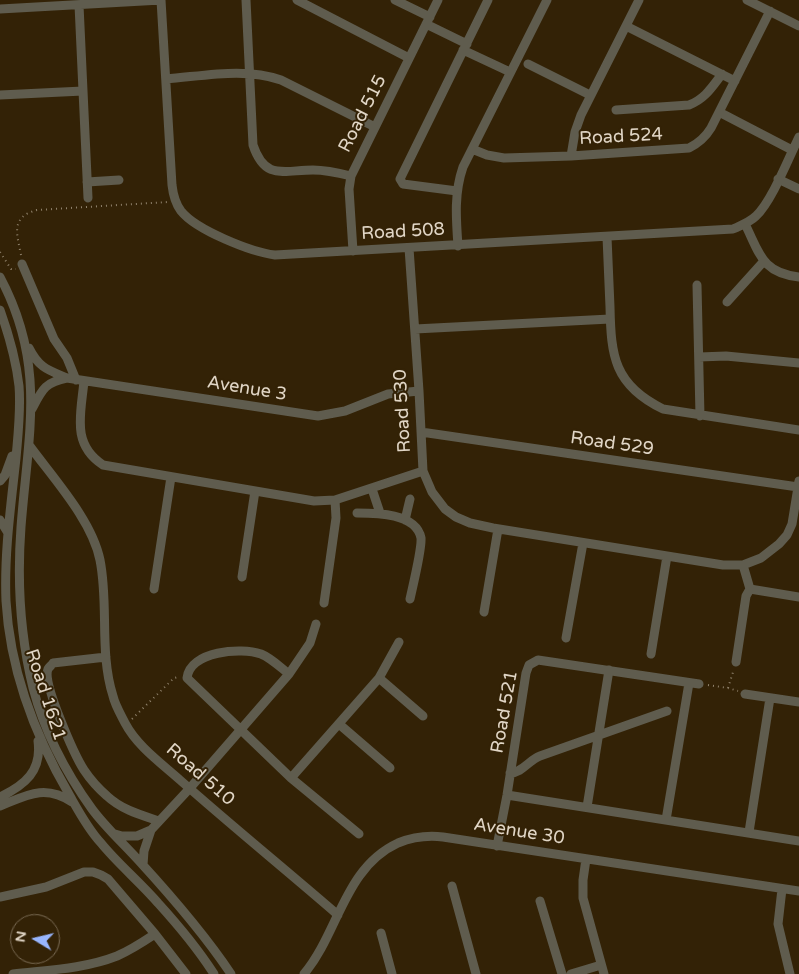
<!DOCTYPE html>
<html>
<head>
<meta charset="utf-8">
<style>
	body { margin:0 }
	#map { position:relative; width:799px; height:974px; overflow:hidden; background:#332206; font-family:"Varela Round",sans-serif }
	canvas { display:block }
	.north { position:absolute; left:10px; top:914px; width:50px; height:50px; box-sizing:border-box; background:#332206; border:1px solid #796a53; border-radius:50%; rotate:279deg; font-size:14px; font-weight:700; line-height:20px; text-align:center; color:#e1d6c6 }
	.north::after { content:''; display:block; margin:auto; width:18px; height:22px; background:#98b5fd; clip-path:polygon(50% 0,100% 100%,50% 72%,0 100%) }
</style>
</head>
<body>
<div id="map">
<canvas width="799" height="974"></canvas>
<div class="north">N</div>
</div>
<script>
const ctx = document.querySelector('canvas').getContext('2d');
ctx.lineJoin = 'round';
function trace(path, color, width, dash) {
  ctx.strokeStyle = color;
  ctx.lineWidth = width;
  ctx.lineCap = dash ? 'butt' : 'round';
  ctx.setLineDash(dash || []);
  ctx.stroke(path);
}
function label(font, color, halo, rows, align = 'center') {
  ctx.font = font + ' "Varela Round",sans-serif';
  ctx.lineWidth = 4;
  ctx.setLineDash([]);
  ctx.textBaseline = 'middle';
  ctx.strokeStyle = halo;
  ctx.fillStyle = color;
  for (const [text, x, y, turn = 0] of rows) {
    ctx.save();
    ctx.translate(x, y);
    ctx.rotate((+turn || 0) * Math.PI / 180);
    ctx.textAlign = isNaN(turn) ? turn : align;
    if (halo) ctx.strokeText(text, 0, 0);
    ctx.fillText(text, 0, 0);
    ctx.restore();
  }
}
const path = new Path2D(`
	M 0,252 L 11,269 L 16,269
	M 21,255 C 17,234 10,217 37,210 L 168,202
	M 708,685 L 728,688 L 738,691
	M 728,688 L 734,669
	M 132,719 L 174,678 L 178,677`);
const minor = new Path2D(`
	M 161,0 L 172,185 C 173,194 175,203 181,211 C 196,230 251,252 275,255 L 733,229 C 742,225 750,222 756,216 C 772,201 789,157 799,137
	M 246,0 L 253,145 C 265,181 284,170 313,170 C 326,170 339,173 351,176
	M 297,0 L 409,58
	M 395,0 L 430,17
	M 747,0 L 799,26
	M 79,5 L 88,198
	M 0,9 L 161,0
	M 426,24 L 467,44
	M 626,26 L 735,81
	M 463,50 L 510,72
	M 528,64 L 590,95
	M 166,79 C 204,76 245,67 281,80 L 375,127
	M 0,95 L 83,91
	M 616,110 L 689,105 C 705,99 712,87 722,74
	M 719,112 L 792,150
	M 472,149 L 487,155 L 504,158 L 571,156 L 689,148 C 699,143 705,138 711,128 L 770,11
	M 571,156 L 575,132 L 581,115 L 639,0
	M 778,179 L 799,189
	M 87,182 L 119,180
	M 457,191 L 403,184 L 400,179 L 488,0
	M 745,224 C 760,254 762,273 799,277
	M 607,237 C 608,260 609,283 610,307 C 611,356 614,385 663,409 L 799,430
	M 458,246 C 456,218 454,193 463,167 L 547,0
	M 409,248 L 419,391 L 423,471 L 432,492 L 445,509 L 456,517 L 470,523 L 493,528 L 723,565 L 743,565 L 761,558 L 779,544 L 787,535 L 792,524 L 799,481
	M 353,251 L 349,189 L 351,176 L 438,0
	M 22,264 L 54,339 L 67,358 L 76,380
	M 0,277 C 47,365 28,434 21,527 C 17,581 20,635 33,688 C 44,730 66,773 92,809 C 106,828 125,845 141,863 C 173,898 205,935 231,974
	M 697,285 L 700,416
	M 727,302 L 764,261
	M 0,310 C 9,335 16,360 19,386 C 21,410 18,434 16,458 C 11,505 4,553 6,601 C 10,671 35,736 70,796 C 79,812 88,829 101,843 C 118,864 140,882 158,903 C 178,925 198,949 214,974
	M 415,329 L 610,319
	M 29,348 C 39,368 48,370 67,378 L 318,416 L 345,411 L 388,394 L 419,391
	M 699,357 L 726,356 L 799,363
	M 84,381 C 81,414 71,444 103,465 L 314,501 L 335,500 L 423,471
	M 32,409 C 42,390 45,382 67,378
	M 421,432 L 798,487
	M 29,445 C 53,478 92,520 100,560 C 109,605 99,652 113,696 C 115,705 121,715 125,723 C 137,746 161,763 180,780 C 232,826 286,870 338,915
	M 0,481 L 5,475 L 12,456
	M 372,489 L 380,513
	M 357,513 C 376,513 416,513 421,538 C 422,549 413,585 410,599
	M 0,520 L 8,533
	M 405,520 L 410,499
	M 743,565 L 750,589 L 799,597
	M 242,577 L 255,491
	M 154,589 L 171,477
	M 324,603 L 336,518 L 335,500
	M 484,612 L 498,529
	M 566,638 L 583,543
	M 651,654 L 667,556
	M 106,657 L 53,663 C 52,665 49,667 48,669 C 42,683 75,756 84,770 C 90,779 99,789 107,796 C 122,810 141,815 159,821
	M 736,662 L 746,596 L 750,589
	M 289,674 C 280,667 271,658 261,654 C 241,647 190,651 187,678 L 291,778 L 359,834
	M 379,678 L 423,716
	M 745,694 L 799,702
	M 339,724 L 390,768
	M 510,773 C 522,773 529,760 540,756 L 667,711
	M 291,778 L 379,678 L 399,642
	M 507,795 L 799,841
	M 0,797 C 25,785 42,771 38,741
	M 0,806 C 27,795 45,784 72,802
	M 587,807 L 609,670
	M 666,820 L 689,683
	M 749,832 L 770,698
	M 115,834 L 122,836 L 137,836 L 151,830 L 190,788 L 289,674 L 310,643 L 316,624
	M 497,846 L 507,795 L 526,673 L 529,665 L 538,660 L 699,684
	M 586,859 L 583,880 L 583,898 L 604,974
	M 143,865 L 144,851 L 151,830
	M 452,886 L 476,974
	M 782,889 L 778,924 L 790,974
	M 0,897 L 46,887 L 84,872 L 93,872 L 101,875 L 108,879 L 155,934 L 186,974
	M 540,901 L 562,974
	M 381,933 L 392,974
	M 13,974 C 47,970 84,969 117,956 C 131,950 143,942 155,934
	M 304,974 C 339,932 344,868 398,843 C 413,837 427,835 443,837 L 799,891
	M 571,974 L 601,965`);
const streetNames = [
	["Road 515",363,114,-63],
	["Road 524",621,137,-3],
	["Road 508",403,232,-3],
	["Avenue 3",247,389,9],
	["Road 530",403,411,-93],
	["Road 529",612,444,8],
	["Road 1621",45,695,72],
	["Road 521",505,712,-80],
	["Road 510",200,775,41],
	["Avenue 30",519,832,9]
];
trace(path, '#90826c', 2, [1, 4]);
trace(minor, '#5f5c4e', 9);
label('18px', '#e1d6c6', '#332206', streetNames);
</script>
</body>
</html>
